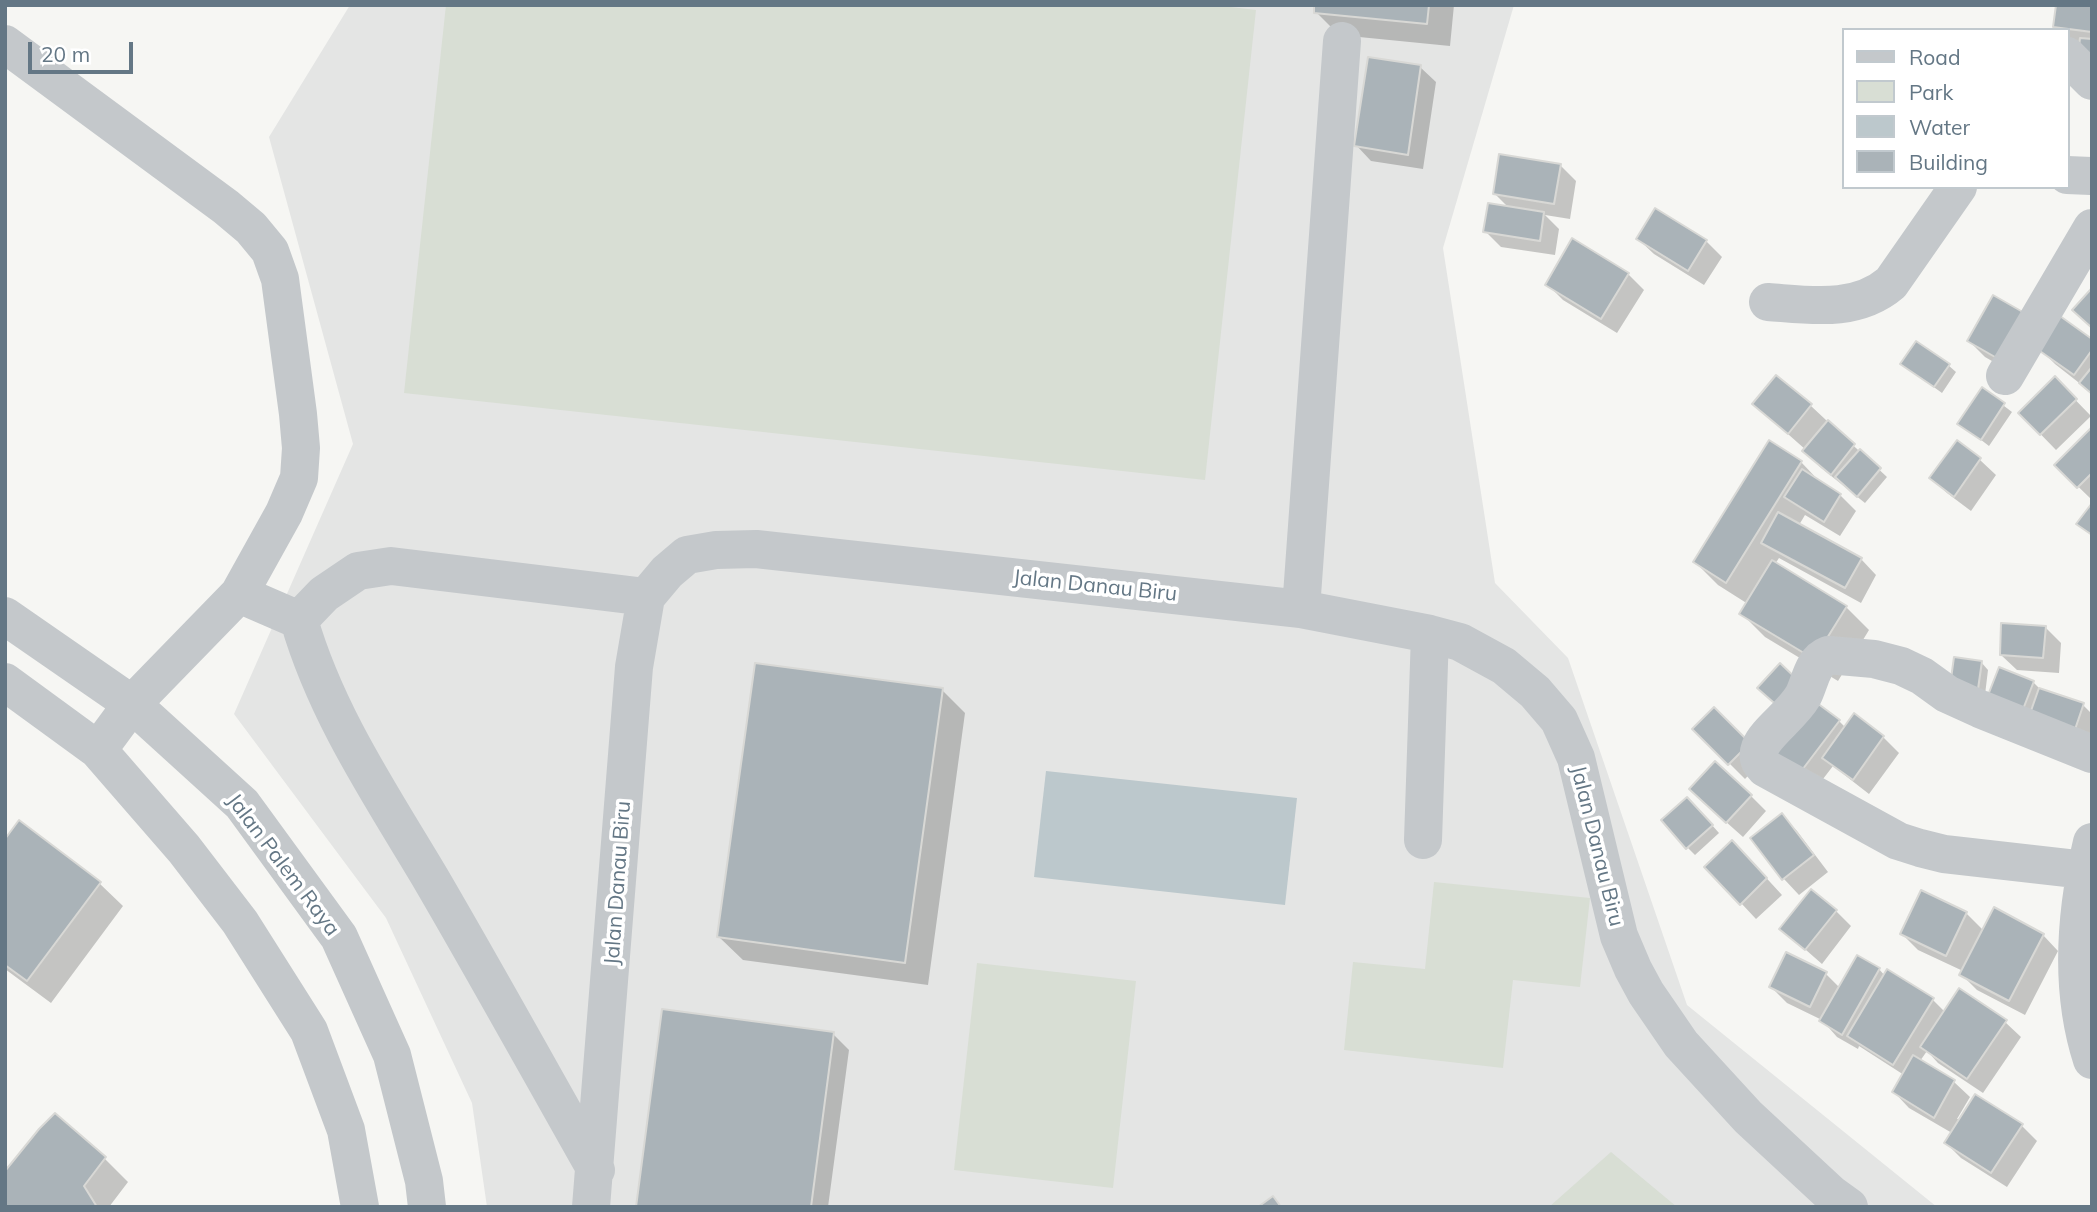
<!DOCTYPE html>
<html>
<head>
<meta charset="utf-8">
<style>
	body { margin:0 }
	#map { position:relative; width:2097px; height:1212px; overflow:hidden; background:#f6f6f3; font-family:Mulish,sans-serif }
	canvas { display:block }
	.frame { position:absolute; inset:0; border:7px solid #647785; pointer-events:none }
	.legend { position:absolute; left:1842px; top:28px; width:228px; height:161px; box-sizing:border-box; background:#fff; border:2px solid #c1c9ce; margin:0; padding:9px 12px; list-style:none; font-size:21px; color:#647785 }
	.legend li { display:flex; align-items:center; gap:14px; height:35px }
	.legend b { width:35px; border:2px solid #c1c9ce }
	.scale { position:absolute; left:28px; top:42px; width:105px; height:32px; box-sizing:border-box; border:4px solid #647785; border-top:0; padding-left:9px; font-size:21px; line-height:24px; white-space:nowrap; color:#647785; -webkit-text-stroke:5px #fff; paint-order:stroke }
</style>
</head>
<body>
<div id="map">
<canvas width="2097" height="1212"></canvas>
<div class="frame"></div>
<ul class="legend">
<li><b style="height:9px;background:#c4c8cb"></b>Road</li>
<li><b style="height:19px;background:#d8ded4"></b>Park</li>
<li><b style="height:19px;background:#bcc8cc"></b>Water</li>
<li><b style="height:19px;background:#aab3b8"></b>Building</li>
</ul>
<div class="scale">20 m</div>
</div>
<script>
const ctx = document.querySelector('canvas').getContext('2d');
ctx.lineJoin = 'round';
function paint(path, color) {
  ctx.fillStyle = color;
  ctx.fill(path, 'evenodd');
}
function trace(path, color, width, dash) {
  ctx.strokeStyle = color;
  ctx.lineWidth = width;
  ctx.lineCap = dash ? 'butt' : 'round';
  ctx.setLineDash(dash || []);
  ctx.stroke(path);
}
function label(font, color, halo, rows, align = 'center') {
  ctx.font = font + ' Mulish,sans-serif';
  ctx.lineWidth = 7;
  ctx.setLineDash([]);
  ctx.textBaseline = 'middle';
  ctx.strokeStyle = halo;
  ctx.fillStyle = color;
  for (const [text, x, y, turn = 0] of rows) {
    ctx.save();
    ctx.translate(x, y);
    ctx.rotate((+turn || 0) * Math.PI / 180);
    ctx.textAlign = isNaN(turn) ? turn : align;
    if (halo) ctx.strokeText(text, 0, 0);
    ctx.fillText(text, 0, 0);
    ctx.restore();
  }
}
const built = new Path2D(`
	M 350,5 L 1514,5 L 1443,248 L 1495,583 L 1568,658 L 1687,1005 L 1937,1207 L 487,1207 L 472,1103 L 386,918 L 234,714 L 353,444 L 269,137 Z`);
const green = new Path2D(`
	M 446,5 L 1214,5 L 1256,10 L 1205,480 L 404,393 Z
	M 1434,882 L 1590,898 L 1580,987 L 1513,980 L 1503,1068 L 1344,1050 L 1353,962 L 1425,969 Z
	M 977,963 L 1136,981 L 1113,1188 L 954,1170 Z
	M 1611,1152 L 1677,1207 L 1549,1207 Z`);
const water = new Path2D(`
	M 1046,771 L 1297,798 L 1285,905 L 1034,877 Z`);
const shadow = new Path2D(`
	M 1316,5 L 1454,5 L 1450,46 L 1339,35 L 1316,12 Z
	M 2092,5 L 2092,72 L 2067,38 L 2067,30 L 2059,30 L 2055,26 Z
	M 1420,67 L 1436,82 L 1423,169 L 1371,161 L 1356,145 Z
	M 1560,165 L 1576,181 L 1570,219 L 1545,215 L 1559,229 L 1555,255 L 1501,247 L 1485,231 L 1509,208 L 1494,193 Z
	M 1638,239 L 1706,241 L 1722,257 L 1704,285 L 1654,254 Z
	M 1628,274 L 1644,290 L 1617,333 L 1563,300 L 1547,284 Z
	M 2027,316 L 2018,376 L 1985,357 L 1969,341 Z
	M 2092,341 L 2092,393 L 2055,364 L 2039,348 Z
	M 1902,364 L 1948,365 L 1956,372 L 1942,393 Z
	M 2055,379 L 2091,416 L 2056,450 L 2020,413 Z
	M 1983,390 L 2012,412 L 1989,446 L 1959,423 Z
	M 1754,404 L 1811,406 L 1887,477 L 1865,503 L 1820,467 L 1805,451 L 1806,450 Z
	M 2092,430 L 2092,500 L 2056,465 Z
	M 1957,442 L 1980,460 L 1996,475 L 1971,511 L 1947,493 L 1931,478 Z
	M 1801,462 L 1822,484 L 1840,495 L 1856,511 L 1840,536 L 1805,515 L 1799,525 L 1861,559 L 1876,575 L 1861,603 L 1779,558 L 1775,564 L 1846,607 L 1869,630 L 1838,681 L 1765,637 L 1742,614 L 1748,604 L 1718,585 L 1695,562 Z
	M 2045,627 L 2061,643 L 2059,673 L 2017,670 L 2001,655 Z
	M 1955,659 L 1981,662 L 1988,670 L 1984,703 Z
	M 2000,670 L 2033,682 L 2041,690 L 2083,705 L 2092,714 L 2092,740 L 2044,740 Z
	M 942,690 L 965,713 L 928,985 L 743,960 L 719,937 Z
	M 1854,716 L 1883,737 L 1899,753 L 1869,794 L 1833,766 L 1813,792 L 1788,774 L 1839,721 L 1846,728 Z
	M 1695,729 L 1764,759 L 1745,779 Z
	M 1751,796 L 1766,811 L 1743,837 L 1707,805 Z
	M 1695,806 L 1719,833 L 1695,855 L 1688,848 Z
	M 1782,815 L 1797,831 L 1828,872 L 1799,895 L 1784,879 L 1752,838 Z
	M 5,842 L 99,883 L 123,906 L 51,1003 L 5,969 Z
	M 1748,858 L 1782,895 L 1756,919 L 1741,903 Z
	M 1836,911 L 1851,926 L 1822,964 L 1782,929 Z
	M 1966,913 L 1984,931 L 2043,935 L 2058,951 L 2025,1015 L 1977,990 L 1962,975 L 1963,971 L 1918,950 L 1902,934 Z
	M 1879,969 L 1885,976 L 1888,972 L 1933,1000 L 1945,1012 L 2005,1022 L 2021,1037 L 1983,1093 L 1938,1063 L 1927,1051 L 1920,1061 L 1954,1082 L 1970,1097 L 1957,1119 L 2021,1125 L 2037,1141 L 2007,1187 L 1961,1158 L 1946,1143 L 1952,1133 L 1909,1108 L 1894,1092 L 1904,1075 L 1859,1046 L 1858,1049 L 1837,1037 L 1822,1020 L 1787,1003 L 1771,987 L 1826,974 L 1840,988 Z
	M 833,1034 L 849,1050 L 828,1207 L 637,1207 Z
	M 104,1158 L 128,1182 L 109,1207 L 5,1207 Z`);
const building = new Path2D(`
	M 1314,5 L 1429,5 L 1427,24 L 1314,13 Z
	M 2056,5 L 2092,5 L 2092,32 L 2053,27 Z
	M 2080,38 L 2092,39 L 2092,66 L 2077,64 Z
	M 1368,57 L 1421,65 L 1408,155 L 1354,146 Z
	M 1499,154 L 1561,164 L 1554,204 L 1493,194 Z
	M 1488,203 L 1544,212 L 1540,241 L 1483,232 Z
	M 1655,208 L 1707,240 L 1688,271 L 1636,239 Z
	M 1572,238 L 1629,273 L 1601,319 L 1545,285 Z
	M 2091,289 L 2092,290 L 2092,328 L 2072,310 Z
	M 1993,295 L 2028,315 L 2002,361 L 1967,341 Z
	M 2060,316 L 2092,339 L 2092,350 L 2074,375 L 2037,349 Z
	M 1916,341 L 1950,364 L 1934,387 L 1900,364 Z
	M 2092,367 L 2092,394 L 2079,383 Z
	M 1776,375 L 1812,404 L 1788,434 L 1752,404 Z
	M 2055,376 L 2077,399 L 2040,435 L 2018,413 Z
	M 1982,387 L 2005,403 L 1981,440 L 1957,424 Z
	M 1828,420 L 1855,444 L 1831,475 L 1802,451 Z
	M 2092,427 L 2092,473 L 2077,488 L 2054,465 Z
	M 1769,440 L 1802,461 L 1726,583 L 1693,562 Z
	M 1957,440 L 1981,458 L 1954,497 L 1929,478 Z
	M 1860,449 L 1881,468 L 1857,497 L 1835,477 Z
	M 1802,469 L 1841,494 L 1824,522 L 1784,497 Z
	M 2092,503 L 2092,535 L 2076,524 Z
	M 1778,512 L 1862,558 L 1845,588 L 1761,543 Z
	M 1772,560 L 1847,606 L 1814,659 L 1739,614 Z
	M 2001,623 L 2046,626 L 2043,658 L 2000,655 Z
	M 1954,657 L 1982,661 L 1977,696 L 1949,693 Z
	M 755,663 L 943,688 L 905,963 L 717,937 Z
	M 1780,663 L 1803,685 L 1781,709 L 1757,688 Z
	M 1999,667 L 2034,681 L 2018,722 L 1983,708 Z
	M 2039,688 L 2084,703 L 2071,741 L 2026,725 Z
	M 1813,700 L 1840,720 L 1796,778 L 1770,758 Z
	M 1714,707 L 1750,743 L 1728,765 L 1692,729 Z
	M 1854,713 L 1884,736 L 1853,780 L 1822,758 Z
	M 1715,761 L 1752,795 L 1726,823 L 1689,789 Z
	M 1687,797 L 1713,825 L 1686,849 L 1661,820 Z
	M 1782,813 L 1814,855 L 1782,880 L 1750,838 Z
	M 19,820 L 101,882 L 27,981 L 5,965 L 5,839 Z
	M 1732,840 L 1767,878 L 1740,905 L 1704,867 Z
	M 1811,889 L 1837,910 L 1805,950 L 1779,929 Z
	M 1921,890 L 1967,912 L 1946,956 L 1900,934 Z
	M 1994,907 L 2044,934 L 2009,1001 L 1959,975 Z
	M 1786,952 L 1827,972 L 1810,1007 L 1769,987 Z
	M 1857,955 L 1880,968 L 1842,1035 L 1819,1021 Z
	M 1887,969 L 1934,998 L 1893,1065 L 1847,1036 Z
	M 1959,988 L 2007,1020 L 1967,1079 L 1920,1047 Z
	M 662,1009 L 834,1032 L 811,1207 L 636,1207 Z
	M 1913,1055 L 1955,1080 L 1934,1118 L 1892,1092 Z
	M 1975,1094 L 2023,1124 L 1991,1173 L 1944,1143 Z
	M 55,1113 L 106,1157 L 84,1186 L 97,1207 L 5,1207 L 5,1171 L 39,1129 Z
	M 1273,1196 L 1281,1207 L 1258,1207 Z`);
const minor = new Path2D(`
	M 5,44 L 226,207 L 251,228 L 270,251 L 280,279 L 298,414 L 301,448 L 299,478 L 284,513 L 239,594 L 132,704 L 98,750
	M 2067,56 L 2092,81
	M 2067,175 L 2091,176
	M 1768,302 C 1810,305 1856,313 1891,283 L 1958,187
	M 2005,376 L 2092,228
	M 239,594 L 299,620 C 326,714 381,795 431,879 C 487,975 541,1073 596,1170
	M 1301,609 L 1342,41
	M 5,616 L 132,704 L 242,804 L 339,937 L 392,1055 L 424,1181 L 427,1207
	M 299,620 L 324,594 L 358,571 L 391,566 L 646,597
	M 5,682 L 98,750 L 184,849 L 240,922 L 309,1031 L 346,1130 L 360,1207
	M 1423,840 L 1430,634
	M 2092,842 C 2075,914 2069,989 2092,1060
	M 2085,870 L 1944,854 L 1920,848 L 1898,841 L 1765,768 C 1759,762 1757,756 1760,748 C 1766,732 1792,715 1803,696 C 1810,683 1812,661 1828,655 L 1874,659 L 1901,666 L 1922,676 L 1947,694 L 1980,709 L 2092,754
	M 591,1207 L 634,667 L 646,597 L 667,572 L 687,555 L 716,550 L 756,549 L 1301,609 L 1430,634 L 1460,642 L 1504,666 L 1535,692 L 1559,720 L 1576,758 L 1619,936 L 1633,969 L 1646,993 L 1681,1044 L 1748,1117 L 1831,1194 L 1849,1207`);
const streetNames = [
	["Jalan Danau Biru",1095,586,6],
	["Jalan Danau Biru",1597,846,76],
	["Jalan Palem Raya",283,865,53],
	["Jalan Danau Biru",618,883,-86]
];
paint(built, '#e4e5e4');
paint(green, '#d8ded4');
paint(water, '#bcc8cc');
paint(shadow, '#0003');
paint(building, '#aab3b8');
trace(building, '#d8d8d5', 2);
trace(minor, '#c4c8cb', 38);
label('21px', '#647785', '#fff', streetNames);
</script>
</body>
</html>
